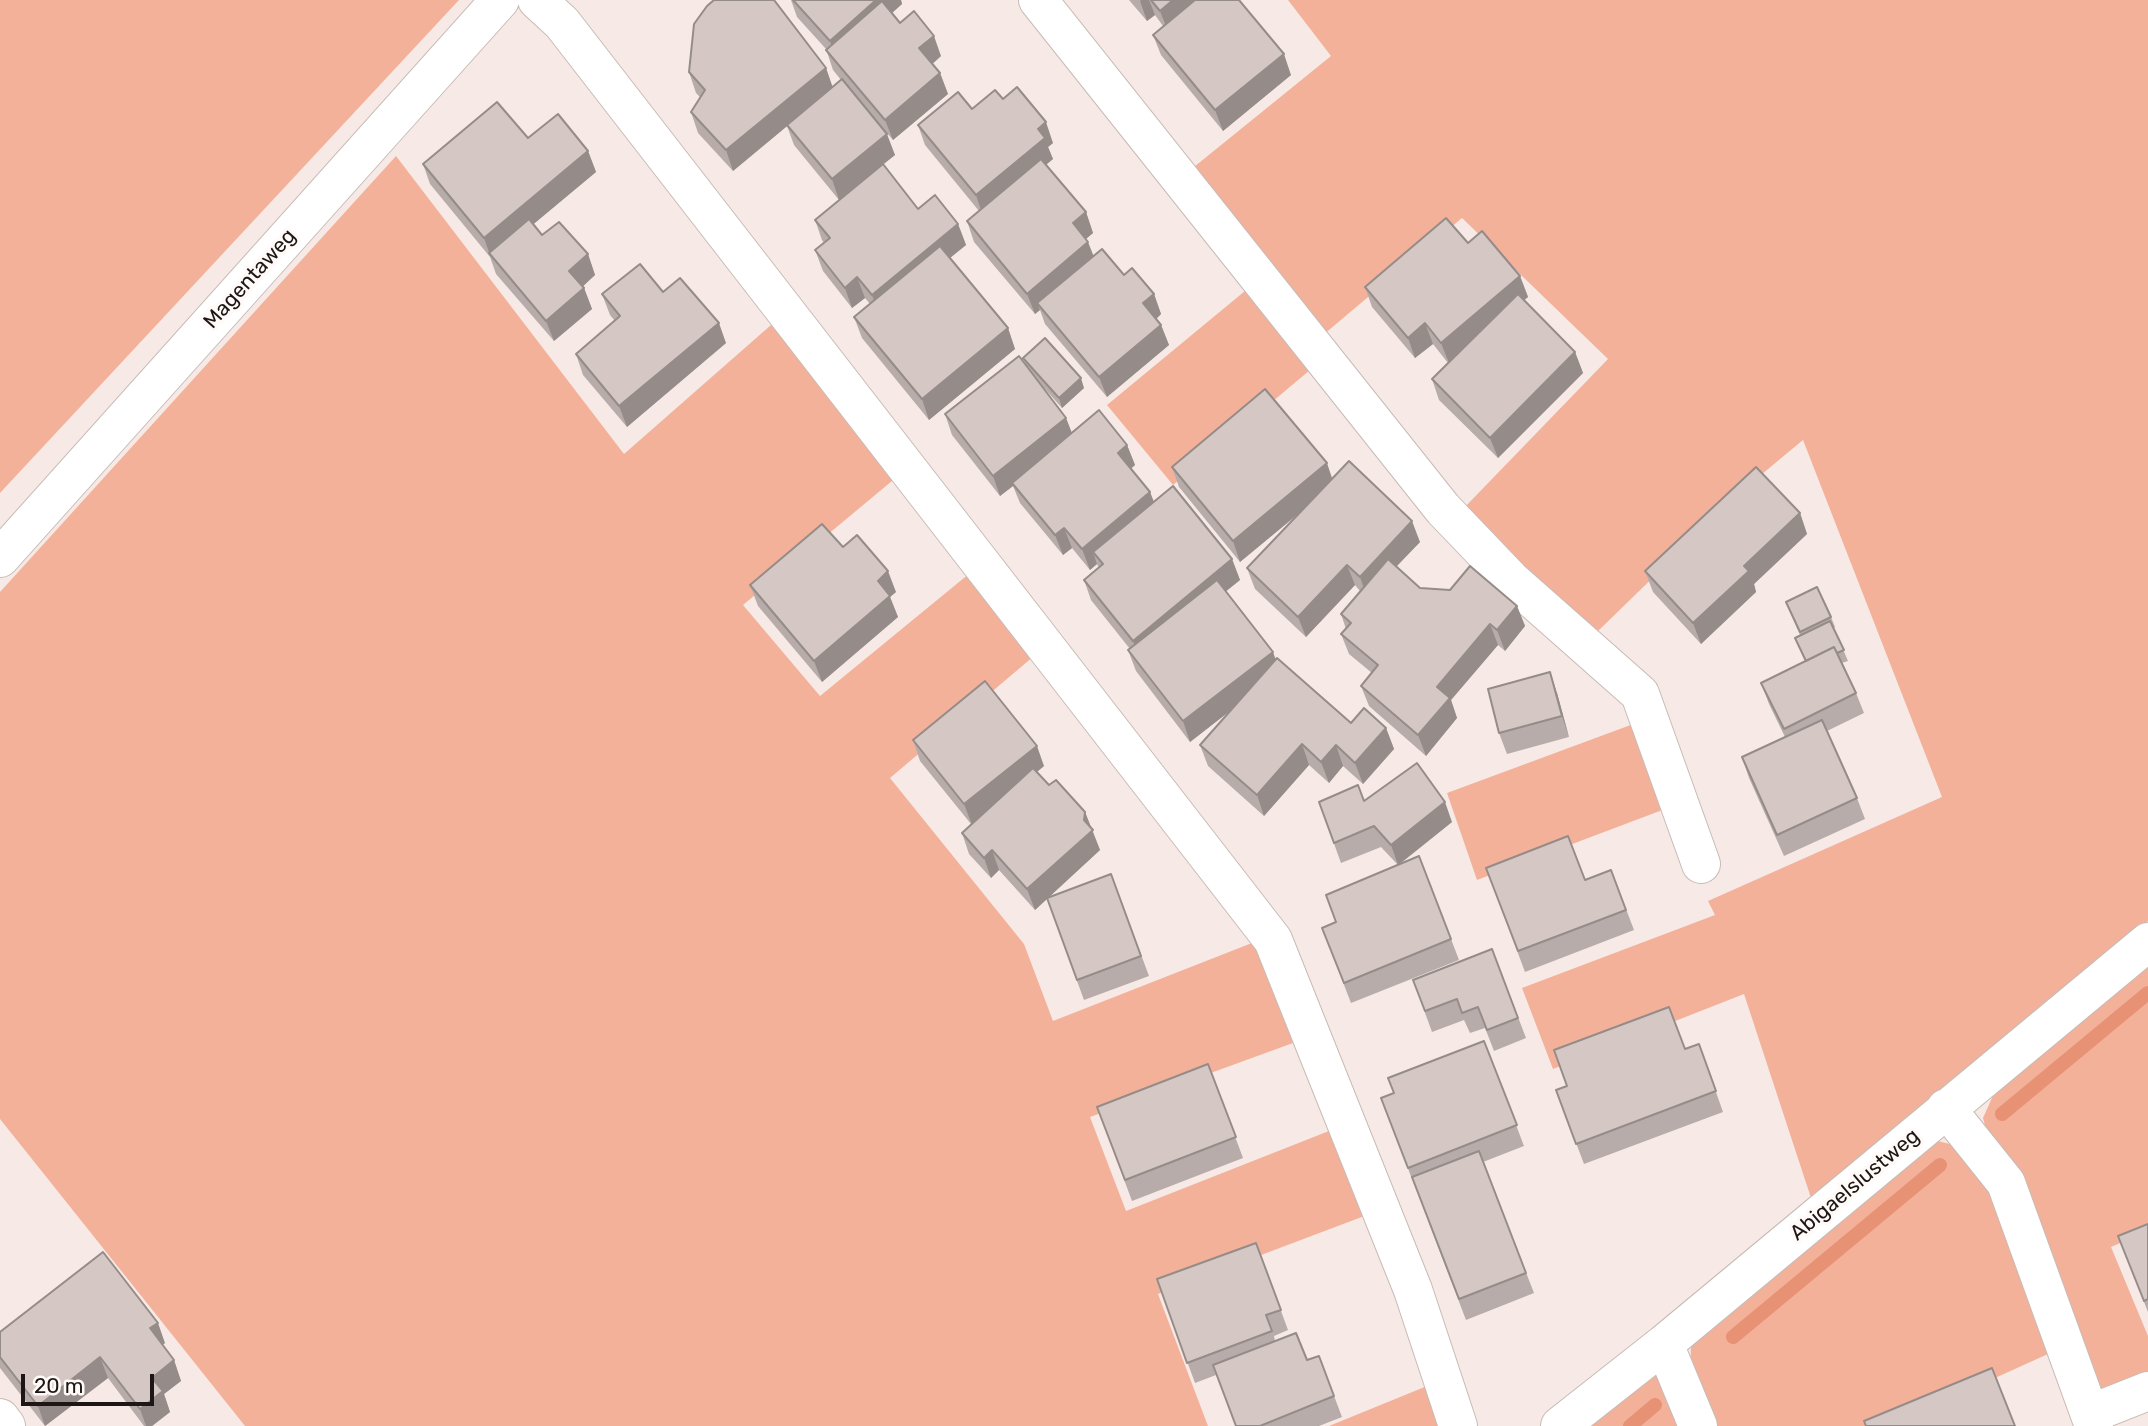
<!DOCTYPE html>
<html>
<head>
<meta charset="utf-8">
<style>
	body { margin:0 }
	#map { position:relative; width:2148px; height:1426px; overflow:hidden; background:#f7eae6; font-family:Rubik,sans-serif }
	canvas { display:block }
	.scale { position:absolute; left:21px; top:1374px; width:133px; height:32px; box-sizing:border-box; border:4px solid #1c1716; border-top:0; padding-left:9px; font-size:21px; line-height:24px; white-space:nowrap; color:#1c1716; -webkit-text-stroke:5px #fffaf8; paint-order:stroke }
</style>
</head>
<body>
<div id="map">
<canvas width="2148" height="1426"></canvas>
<div class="scale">20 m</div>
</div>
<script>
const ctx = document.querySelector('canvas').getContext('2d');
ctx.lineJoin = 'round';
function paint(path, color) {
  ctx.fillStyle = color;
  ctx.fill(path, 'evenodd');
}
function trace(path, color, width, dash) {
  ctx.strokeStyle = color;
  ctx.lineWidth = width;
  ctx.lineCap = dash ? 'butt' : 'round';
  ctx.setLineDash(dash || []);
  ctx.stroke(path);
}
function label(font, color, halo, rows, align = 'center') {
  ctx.font = font + ' Rubik,sans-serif';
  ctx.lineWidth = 7;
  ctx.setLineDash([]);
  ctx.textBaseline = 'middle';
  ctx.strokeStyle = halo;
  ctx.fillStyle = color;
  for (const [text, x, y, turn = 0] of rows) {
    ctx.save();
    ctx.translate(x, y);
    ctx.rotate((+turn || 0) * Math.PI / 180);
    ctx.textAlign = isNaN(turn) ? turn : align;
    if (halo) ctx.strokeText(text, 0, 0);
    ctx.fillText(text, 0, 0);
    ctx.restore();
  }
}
const green = new Path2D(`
	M 0,0 L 459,0 L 0,493 Z
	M 1288,0 L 2148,0 L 2148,921 L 1811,1198 L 1744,994 L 1553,1069 L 1522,988 L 1715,915 L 1708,901 L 1942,797 L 1803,440 L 1744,489 L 1596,633 L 1462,510 L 1608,359 L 1462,218 L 1323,335 L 1189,171 L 1331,56 Z
	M 396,156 L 624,454 L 771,325 L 898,476 L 743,605 L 820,696 L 970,573 L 1034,656 L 890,778 L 1024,944 L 1053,1021 L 1257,941 L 1293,1043 L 1090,1117 L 1126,1211 L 1334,1129 L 1367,1215 L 1158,1294 L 1208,1426 L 245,1426 L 0,1119 L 0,592 Z
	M 1251,286 L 1316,365 L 1173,485 L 1107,405 Z
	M 1636,723 L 1665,809 L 1477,880 L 1447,793 Z
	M 2148,959 L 2148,1231 L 2111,1247 L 2148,1336 L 2148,1381 L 2098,1401 L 1989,1141 L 1983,1118 L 1999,1082 Z
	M 1929,1139 L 1950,1144 L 1989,1191 L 2048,1354 L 1889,1426 L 1714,1426 C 1702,1395 1682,1363 1695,1331 Z
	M 1654,1366 L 1685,1426 L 1580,1426 Z
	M 1427,1386 L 1439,1426 L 1329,1426 Z`);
const stream = new Path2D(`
	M 2002,1114 L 2148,993
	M 1733,1337 L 1940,1165
	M 1630,1426 L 1655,1405`);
const minor = new Path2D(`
	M 537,0 L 562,23 L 1273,940 L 1413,1290 L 1458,1426
	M 1038,0 L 1443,509 L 1511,580 L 1640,694 L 1701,864
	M 0,558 L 500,0
	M 1946,1108 L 2006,1183 L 2094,1426
	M 1664,1344 L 1698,1426
	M 2090,1414 L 2148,1391
	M 0,1418 L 6,1426
	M 1560,1426 L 1664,1344 L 2148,942`);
const wall = new Path2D(`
	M 791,0 L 901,0 L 902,4 L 892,13 L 900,23 L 941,56 L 932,64 L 940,73 L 948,94 L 893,140 L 878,123 L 895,155 L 883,164 L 918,209 L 958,224 L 966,245 L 950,258 L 1008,328 L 1015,349 L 929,420 L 862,338 L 854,317 L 870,304 L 865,298 L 852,308 L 823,271 L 815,250 L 824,243 L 822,240 L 815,220 L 839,200 L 794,145 L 787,126 L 733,171 L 698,133 L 691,112 L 700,97 L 696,93 L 689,72 L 826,68 L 832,87 L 841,80 L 833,70 L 826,49 L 797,17 Z
	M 1129,0 L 1239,0 L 1291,75 L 1223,131 L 1161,55 L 1153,35 L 1163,26 L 1155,15 L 1147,21 Z
	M 1003,99 L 1053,143 L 1048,147 L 1053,159 L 1046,165 L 1086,212 L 1093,233 L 1086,239 L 1093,256 L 1154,294 L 1161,314 L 1156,319 L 1161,325 L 1169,345 L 1107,397 L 1045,324 L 1040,310 L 1035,314 L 974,242 L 967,221 L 979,211 L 925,145 L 918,125 Z
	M 528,138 L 588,151 L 596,172 L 533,224 L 542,235 L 588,254 L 595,275 L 582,286 L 584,288 L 592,309 L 554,341 L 496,274 L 490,257 L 430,184 L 423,164 Z
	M 1468,243 L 1520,276 L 1528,297 L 1524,300 L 1575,352 L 1583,373 L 1498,458 L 1439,400 L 1432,379 L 1448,363 L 1433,344 L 1415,358 L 1372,307 L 1365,287 Z
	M 663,292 L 726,343 L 627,427 L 583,375 L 576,354 L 615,321 L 610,315 L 602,294 Z
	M 1023,358 L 1084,388 L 1062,408 L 1037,380 L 1066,418 L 1072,433 L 1127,445 L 1135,465 L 1131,469 L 1150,492 L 1154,502 L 1232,559 L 1240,580 L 1226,591 L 1273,652 L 1275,660 L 1351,723 L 1386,728 L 1394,749 L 1363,784 L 1343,766 L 1329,783 L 1309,765 L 1264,816 L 1208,766 L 1200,745 L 1230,711 L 1190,742 L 1136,671 L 1128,650 L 1130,649 L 1091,600 L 1084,580 L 1099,568 L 1097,564 L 1090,570 L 1072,548 L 1063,555 L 1020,503 L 1013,486 L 1000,496 L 952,435 L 945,414 L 1026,365 Z
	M 1172,467 L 1332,479 L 1420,542 L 1396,567 L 1420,588 L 1517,606 L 1525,626 L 1505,651 L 1498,645 L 1451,700 L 1457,718 L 1426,756 L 1369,706 L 1361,686 L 1372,673 L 1349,654 L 1341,634 L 1346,629 L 1341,614 L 1360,591 L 1355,585 L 1306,637 L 1255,589 L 1247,568 L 1302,511 L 1240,562 L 1179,487 Z
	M 1800,513 L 1807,534 L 1754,584 L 1756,592 L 1701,644 L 1653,592 L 1645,571 Z
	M 843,547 L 896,592 L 890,597 L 898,617 L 822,682 L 758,606 L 750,585 Z
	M 1786,602 L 1831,617 L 1835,627 L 1834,628 L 1848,661 L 1842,663 L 1856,693 L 1864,713 L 1827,731 L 1857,798 L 1865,819 L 1784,856 L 1749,778 L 1742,757 L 1785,737 L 1769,704 L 1761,683 L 1805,661 L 1795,638 L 1800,635 Z
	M 1557,693 L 1569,737 L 1507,754 L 1499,733 Z
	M 913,740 L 1044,766 L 1037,772 L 1049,785 L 1085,812 L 1100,850 L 1048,898 L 1111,874 L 1149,976 L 1084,1000 L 1047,899 L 1035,910 L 999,870 L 991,878 L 969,854 L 962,833 L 971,824 L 920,761 Z
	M 1364,801 L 1452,822 L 1400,864 L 1451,939 L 1459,960 L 1351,1003 L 1322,928 L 1336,922 L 1326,895 L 1398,865 L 1381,847 L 1341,863 L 1319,802 Z
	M 1486,868 L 1585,880 L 1611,870 L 1634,930 L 1525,972 Z
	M 1492,949 L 1526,1038 L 1494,1051 L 1485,1028 L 1470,1033 L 1464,1020 L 1432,1032 L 1413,980 Z
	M 1484,1041 L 1524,1146 L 1483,1162 L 1534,1293 L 1466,1320 L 1381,1098 L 1394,1093 Z
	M 1699,1044 L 1723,1112 L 1584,1164 L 1556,1090 Z
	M 1208,1064 L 1243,1158 L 1132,1201 L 1097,1107 Z
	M 2148,1224 L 2148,1312 L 2118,1236 Z
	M 1256,1243 L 1288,1330 L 1274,1336 L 1275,1341 L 1307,1360 L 1319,1356 L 1342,1417 L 1319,1426 L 1236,1426 L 1216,1375 L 1195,1383 L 1157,1279 Z
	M 0,1332 L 165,1343 L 162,1345 L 174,1360 L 181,1381 L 164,1394 L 170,1412 L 152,1426 L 144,1426 L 108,1378 L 45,1426 L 0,1368 Z`);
const shadedWall = new Path2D(`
	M 876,0 L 901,0 L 902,4 L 837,62 L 830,41 Z
	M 1141,0 L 1149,0 L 1155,15 L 1147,21 L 1140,1 Z
	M 1173,0 L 1206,0 L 1168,31 L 1160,11 Z
	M 934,36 L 941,56 L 927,69 L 919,48 Z
	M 1284,54 L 1291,75 L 1223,131 L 1215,110 Z
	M 826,68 L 833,88 L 733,171 L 726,150 Z
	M 940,73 L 948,94 L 893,140 L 885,120 Z
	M 1046,122 L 1053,143 L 1048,147 L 1053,159 L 983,216 L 976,195 L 1038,129 Z
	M 887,134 L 895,155 L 839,200 L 832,179 Z
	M 588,151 L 596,172 L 493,258 L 490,255 L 484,238 Z
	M 1086,212 L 1093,233 L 1081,243 L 1073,223 Z
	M 958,224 L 966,245 L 879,315 L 872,295 Z
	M 1088,242 L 1096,262 L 1037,303 L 1040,310 L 1035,314 L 1027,294 Z
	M 588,254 L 595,275 L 577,292 L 569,271 Z
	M 1520,276 L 1528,297 L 1449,363 L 1441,343 Z
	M 857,277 L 865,298 L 852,308 L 845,288 Z
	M 584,288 L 592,309 L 554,341 L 546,321 Z
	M 1154,294 L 1161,314 L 1151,324 L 1143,303 Z
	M 719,323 L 726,343 L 627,427 L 619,406 Z
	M 1425,323 L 1433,344 L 1415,358 L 1408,338 Z
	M 1161,325 L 1169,345 L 1107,397 L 1099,377 Z
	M 1008,328 L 1015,349 L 929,420 L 922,399 Z
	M 1575,352 L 1583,373 L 1498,458 L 1490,438 Z
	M 1081,378 L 1084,388 L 1062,408 L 1059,398 Z
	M 1066,418 L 1074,439 L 1012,483 L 1013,486 L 1000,496 L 993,476 Z
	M 1127,445 L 1135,465 L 1125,473 L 1118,453 Z
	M 1327,463 L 1334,484 L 1240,562 L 1233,541 Z
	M 1150,492 L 1158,513 L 1093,552 L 1097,564 L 1090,570 L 1082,549 Z
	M 1800,513 L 1807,534 L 1754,584 L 1756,592 L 1701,644 L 1693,623 L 1744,566 Z
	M 1412,521 L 1420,542 L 1367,597 L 1360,577 Z
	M 1064,528 L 1072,548 L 1063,555 L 1055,535 Z
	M 1232,559 L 1240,580 L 1140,661 L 1133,641 Z
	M 1347,565 L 1355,585 L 1306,637 L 1298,617 Z
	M 888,571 L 896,592 L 890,597 L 898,617 L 822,682 L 814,661 L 878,581 Z
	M 1517,606 L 1525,626 L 1505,651 L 1497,630 Z
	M 1490,624 L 1498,645 L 1451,700 L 1457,718 L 1426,756 L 1418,735 L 1437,687 Z
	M 1273,652 L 1280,672 L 1190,742 L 1183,721 Z
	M 1550,672 L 1557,693 L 1569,737 L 1562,716 Z
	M 1386,728 L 1394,749 L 1363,784 L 1355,763 Z
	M 1302,744 L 1309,765 L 1264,816 L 1257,795 Z
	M 1336,745 L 1343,766 L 1329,783 L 1321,762 Z
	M 1037,746 L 1044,766 L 972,825 L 964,804 Z
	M 1445,802 L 1452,822 L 1398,865 L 1391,845 Z
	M 1085,812 L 1100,850 L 1035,910 L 1027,889 L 1084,820 Z
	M 992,850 L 999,870 L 991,878 L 984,858 Z
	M 158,1323 L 165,1343 L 157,1349 L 150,1328 Z
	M 100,1357 L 108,1378 L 45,1426 L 38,1406 Z
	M 174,1360 L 181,1381 L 164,1394 L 170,1412 L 152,1426 L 146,1426 L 140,1409 L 152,1378 Z`);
const building = new Path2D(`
	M 714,0 L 774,0 L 826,68 L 726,150 L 691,112 L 705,90 L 689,72 L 694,24 L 707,6 Z
	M 793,0 L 876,0 L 830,41 Z
	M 1151,0 L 1173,0 L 1160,11 Z
	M 1195,0 L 1239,0 L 1284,54 L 1215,110 L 1153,35 Z
	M 882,1 L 900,23 L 914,11 L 934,36 L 919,48 L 940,73 L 885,120 L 826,50 Z
	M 842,79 L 887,134 L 832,179 L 787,125 Z
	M 1017,87 L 1046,122 L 1038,129 L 1045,138 L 976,195 L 918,125 L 958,92 L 972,109 L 995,90 L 1003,99 Z
	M 497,102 L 528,138 L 558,114 L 588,151 L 484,238 L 423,164 Z
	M 1041,159 L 1086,212 L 1073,223 L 1088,242 L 1027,294 L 967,221 Z
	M 883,164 L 918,209 L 935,195 L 958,224 L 872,295 L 857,277 L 845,288 L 815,250 L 830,238 L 815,220 Z
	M 1446,218 L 1468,243 L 1482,231 L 1520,276 L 1441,343 L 1425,323 L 1408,338 L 1365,287 Z
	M 529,219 L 542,235 L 559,222 L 588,254 L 569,271 L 584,288 L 546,321 L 489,253 Z
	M 940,246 L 1008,328 L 922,399 L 854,317 Z
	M 1102,249 L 1124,275 L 1132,268 L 1154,294 L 1143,303 L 1161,325 L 1099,377 L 1037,303 Z
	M 640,264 L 663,292 L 680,278 L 719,323 L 619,406 L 576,354 L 620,316 L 602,294 Z
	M 1518,294 L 1575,352 L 1490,438 L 1432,379 Z
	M 1045,338 L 1081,378 L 1059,398 L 1023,358 Z
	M 1019,356 L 1066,418 L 993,476 L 945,414 Z
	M 1265,389 L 1327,463 L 1233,541 L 1172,467 Z
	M 1099,410 L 1127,445 L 1118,453 L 1150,492 L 1082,549 L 1064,528 L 1055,535 L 1012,483 Z
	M 1349,461 L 1412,521 L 1360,577 L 1347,565 L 1298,617 L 1247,568 Z
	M 1756,467 L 1800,513 L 1744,566 L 1749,571 L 1693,623 L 1645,571 Z
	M 1173,486 L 1232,559 L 1133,641 L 1084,580 L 1103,564 L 1093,552 Z
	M 822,524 L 843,547 L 857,535 L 888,571 L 878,581 L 890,596 L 814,661 L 750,585 Z
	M 1388,559 L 1420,588 L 1450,590 L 1470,566 L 1517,606 L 1497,630 L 1490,624 L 1437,687 L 1450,698 L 1418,735 L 1361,686 L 1378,665 L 1341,634 L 1351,623 L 1341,614 Z
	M 1217,580 L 1273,652 L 1183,721 L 1128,650 Z
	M 1817,587 L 1831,617 L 1800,632 L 1786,602 Z
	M 1830,621 L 1844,650 L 1837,653 L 1834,647 L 1806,661 L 1795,638 Z
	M 1834,647 L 1856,693 L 1784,729 L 1761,683 Z
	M 1277,658 L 1351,723 L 1364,708 L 1386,728 L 1355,763 L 1336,745 L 1321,762 L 1302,744 L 1257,795 L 1200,745 Z
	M 1550,672 L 1562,716 L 1499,733 L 1488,689 Z
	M 985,681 L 1037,746 L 964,804 L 913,740 Z
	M 1822,720 L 1857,798 L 1777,835 L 1742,757 Z
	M 1417,763 L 1445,802 L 1391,845 L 1374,826 L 1334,843 L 1319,802 L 1358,785 L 1364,801 Z
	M 1033,768 L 1049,785 L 1056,780 L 1085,812 L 1084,820 L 1093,830 L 1027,889 L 992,850 L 984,858 L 962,833 Z
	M 1568,836 L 1585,880 L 1611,870 L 1626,910 L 1518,951 L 1486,868 Z
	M 1419,856 L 1451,939 L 1344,983 L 1322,928 L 1336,922 L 1326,895 Z
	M 1111,874 L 1141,956 L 1077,980 L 1047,898 Z
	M 1492,949 L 1518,1018 L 1487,1030 L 1478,1007 L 1462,1013 L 1457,999 L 1425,1011 L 1413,980 Z
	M 1669,1007 L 1685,1049 L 1699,1044 L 1716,1091 L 1576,1144 L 1556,1090 L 1567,1086 L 1554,1050 Z
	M 1484,1041 L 1517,1125 L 1408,1168 L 1381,1098 L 1394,1093 L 1388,1078 Z
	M 1208,1064 L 1236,1137 L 1125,1180 L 1097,1107 Z
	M 1479,1151 L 1526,1273 L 1459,1299 L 1412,1177 Z
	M 2148,1224 L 2148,1299 L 2144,1301 L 2118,1236 Z
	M 1256,1243 L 1281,1310 L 1266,1315 L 1272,1331 L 1187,1363 L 1157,1279 Z
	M 103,1252 L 158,1323 L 150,1328 L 174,1360 L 152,1378 L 163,1391 L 140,1409 L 100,1357 L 38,1406 L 0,1357 L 0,1332 Z
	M 1296,1333 L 1307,1360 L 1319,1356 L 1334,1396 L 1260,1426 L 1236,1426 L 1213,1365 Z
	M 1992,1368 L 2015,1426 L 1866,1426 L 1864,1421 Z`);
const streetNames = [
	["Magentaweg",250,279,-48],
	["Abigaelslustweg",1855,1185,-40]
];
paint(green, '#f4b19a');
trace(stream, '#e79275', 14);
trace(minor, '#c7bbb6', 40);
trace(minor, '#fff', 38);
paint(wall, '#b7aca9');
paint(shadedWall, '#958c89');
paint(building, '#d5c8c4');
trace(building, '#958c89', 2);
label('21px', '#1c1716', '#fffaf8', streetNames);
</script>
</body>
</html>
